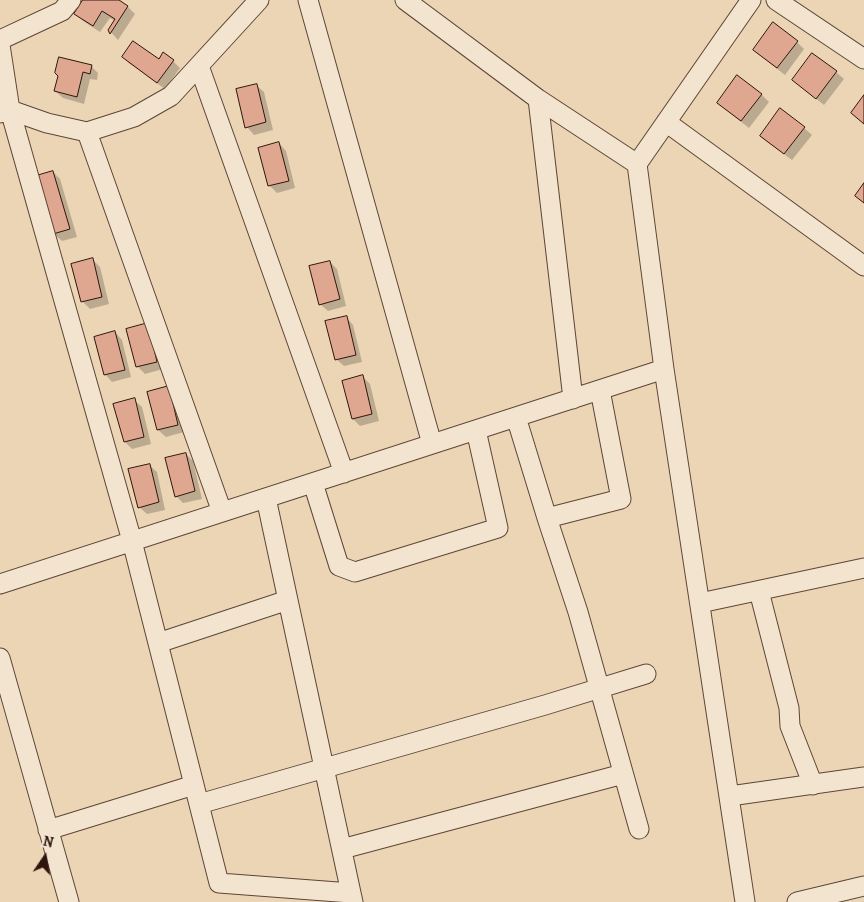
<!DOCTYPE html>
<html>
<head>
<meta charset="utf-8">
<style>
	body { margin:0 }
	#map { position:relative; width:864px; height:902px; overflow:hidden; background:#ebd5b5; font-family:Alegreya,serif }
	canvas { display:block }
	.north { position:absolute; left:20px; top:832px; width:50px; height:50px; -webkit-text-stroke:4px #f2e4cf; paint-order:stroke; rotate:12deg; font-size:14px; font-weight:700; line-height:20px; text-align:center; color:#2f150c }
	.north::after { content:''; display:block; margin:auto; width:18px; height:22px; background:#2f150c; clip-path:polygon(50% 0,100% 100%,50% 72%,0 100%) }
</style>
</head>
<body>
<div id="map">
<canvas width="864" height="902"></canvas>
<div class="north">N</div>
</div>
<script>
const ctx = document.querySelector('canvas').getContext('2d');
ctx.lineJoin = 'round';
function paint(path, color) {
  ctx.fillStyle = color;
  ctx.fill(path, 'evenodd');
}
function trace(path, color, width, dash) {
  ctx.strokeStyle = color;
  ctx.lineWidth = width;
  ctx.lineCap = dash ? 'butt' : 'round';
  ctx.setLineDash(dash || []);
  ctx.stroke(path);
}
const shadow = new Path2D(`
	M 84,0 L 117,0 L 128,7 L 135,14 L 118,40 L 109,30 L 115,21 L 110,18 L 100,32 L 83,21 L 76,14 Z
	M 773,24 L 797,42 L 804,49 L 785,75 L 762,57 L 755,50 Z
	M 812,54 L 836,72 L 844,79 L 824,105 L 801,87 L 794,80 Z
	M 123,57 L 173,61 L 180,68 L 165,89 L 130,64 Z
	M 91,66 L 98,73 L 97,80 L 90,79 L 84,104 L 63,98 L 55,91 L 59,76 Z
	M 737,77 L 762,95 L 769,102 L 749,128 L 726,110 L 719,103 Z
	M 256,85 L 264,92 L 273,130 L 254,135 L 247,127 Z
	M 804,128 L 812,135 L 792,160 L 769,143 L 762,136 Z
	M 279,143 L 286,151 L 295,188 L 277,193 L 269,185 Z
	M 53,172 L 60,179 L 77,237 L 62,241 L 54,234 Z
	M 92,259 L 100,267 L 109,304 L 90,309 L 82,301 Z
	M 330,262 L 337,269 L 346,306 L 328,311 L 320,304 Z
	M 346,317 L 353,325 L 362,362 L 344,366 L 336,359 Z
	M 147,325 L 163,369 L 145,374 L 137,366 Z
	M 115,332 L 122,340 L 131,377 L 112,382 L 105,374 Z
	M 363,377 L 370,384 L 379,421 L 360,426 L 353,419 Z
	M 168,388 L 184,432 L 166,437 L 158,430 L 149,393 Z
	M 134,400 L 142,407 L 151,444 L 132,449 L 125,442 Z
	M 186,454 L 193,461 L 202,499 L 183,503 L 176,496 Z
	M 149,465 L 157,472 L 165,510 L 147,514 L 139,507 Z`);
const building = new Path2D(`
	M 83,0 L 119,0 L 128,6 L 110,34 L 108,30 L 115,19 L 102,11 L 93,26 L 74,14 Z
	M 773,22 L 798,41 L 777,68 L 753,50 Z
	M 133,41 L 159,59 L 163,52 L 174,60 L 157,83 L 122,57 Z
	M 812,53 L 837,71 L 816,99 L 792,80 Z
	M 59,57 L 92,65 L 90,74 L 83,72 L 77,97 L 54,91 L 58,76 L 55,73 Z
	M 737,75 L 762,94 L 741,121 L 717,103 Z
	M 257,84 L 266,122 L 245,128 L 236,89 Z
	M 864,95 L 864,124 L 851,113 Z
	M 780,108 L 805,127 L 784,154 L 760,136 Z
	M 279,142 L 289,181 L 268,186 L 258,148 Z
	M 53,171 L 70,229 L 53,234 L 36,176 Z
	M 864,183 L 864,203 L 855,196 Z
	M 93,258 L 102,297 L 81,302 L 71,264 Z
	M 330,261 L 340,299 L 319,305 L 309,266 Z
	M 347,316 L 356,355 L 335,360 L 325,321 Z
	M 148,323 L 157,362 L 136,367 L 126,329 Z
	M 115,331 L 125,370 L 104,375 L 94,337 Z
	M 363,375 L 372,414 L 352,419 L 342,381 Z
	M 169,386 L 178,425 L 157,430 L 147,392 Z
	M 135,398 L 144,437 L 124,442 L 113,404 Z
	M 186,453 L 195,491 L 175,497 L 165,458 Z
	M 150,464 L 159,502 L 138,508 L 128,469 Z`);
const minor = new Path2D(`
	M 308,0 L 432,444
	M 405,0 L 538,99 L 637,164
	M 776,0 L 864,59
	M 0,40 L 62,11 L 71,0
	M 0,45 L 10,110 L 0,113
	M 199,66 L 344,473
	M 538,99 L 573,399
	M 10,110 L 132,541 L 219,883 L 351,893 L 353,902
	M 10,110 L 47,123 L 87,132 L 134,117 L 171,96 L 259,0
	M 666,122 L 864,266
	M 87,132 L 222,512
	M 516,417 L 547,518 L 621,499 L 600,390
	M 313,483 L 339,566 L 355,572 L 498,528 L 476,430
	M 266,498 L 351,893
	M 547,518 L 578,612 L 639,829
	M 0,584 L 664,369
	M 759,591 L 789,708 L 790,726 L 813,785
	M 700,603 L 864,568
	M 158,643 L 288,600
	M 0,658 L 69,902
	M 730,796 L 864,777
	M 199,804 L 545,705 L 646,674
	M 48,830 L 194,785
	M 342,849 L 623,774
	M 745,902 L 664,369 L 637,164 L 751,0
	M 797,902 L 864,886`);
paint(shadow, '#0003');
paint(building, '#dfa790');
trace(building, '#2f150c', 1);
trace(minor, '#5e4536', 21);
trace(minor, '#f2e4cf', 19);
</script>
</body>
</html>
